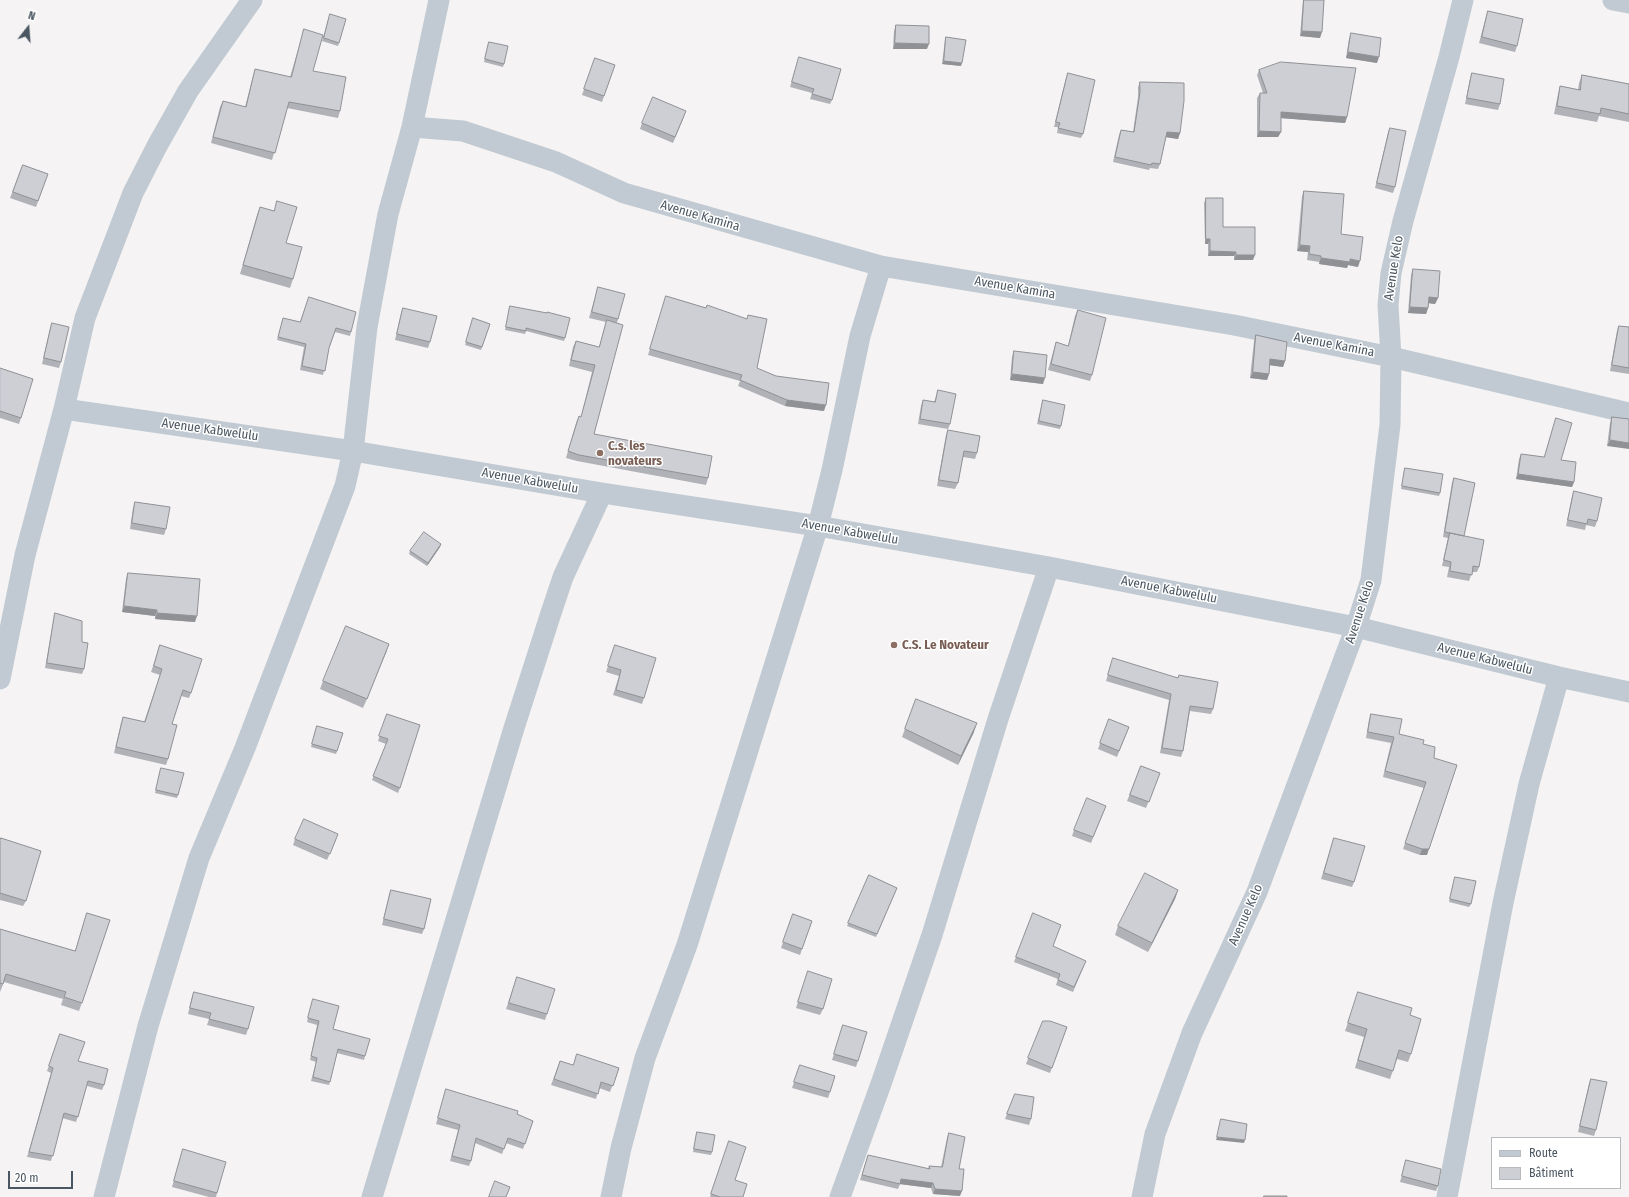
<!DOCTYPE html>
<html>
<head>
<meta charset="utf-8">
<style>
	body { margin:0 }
	#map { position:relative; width:1629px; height:1197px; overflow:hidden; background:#f5f3f3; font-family:"Fira Sans Condensed",sans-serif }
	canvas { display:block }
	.legend { position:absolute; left:1491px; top:1137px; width:130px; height:52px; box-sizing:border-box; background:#fff; border:1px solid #b7bbc0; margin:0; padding:5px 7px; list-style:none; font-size:12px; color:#4a5661 }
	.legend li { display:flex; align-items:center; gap:8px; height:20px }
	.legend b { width:20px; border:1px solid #b7bbc0 }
	.north { position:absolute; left:8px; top:8px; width:40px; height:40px; -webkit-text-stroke:3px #fff; paint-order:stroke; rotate:17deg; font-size:11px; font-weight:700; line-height:16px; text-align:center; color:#4a5661 }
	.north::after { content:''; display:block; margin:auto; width:14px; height:18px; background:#4a5661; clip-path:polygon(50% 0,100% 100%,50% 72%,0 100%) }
	.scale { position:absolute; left:8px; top:1171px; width:65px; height:18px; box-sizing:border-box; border:2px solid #4a5661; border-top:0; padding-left:5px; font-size:12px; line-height:14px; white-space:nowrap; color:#4a5661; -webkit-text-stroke:3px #fff; paint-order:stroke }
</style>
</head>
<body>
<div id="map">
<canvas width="1629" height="1197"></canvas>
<ul class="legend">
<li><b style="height:5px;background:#c1cad2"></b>Route</li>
<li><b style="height:11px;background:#cdcfd5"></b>Bâtiment</li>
</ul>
<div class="north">N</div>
<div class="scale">20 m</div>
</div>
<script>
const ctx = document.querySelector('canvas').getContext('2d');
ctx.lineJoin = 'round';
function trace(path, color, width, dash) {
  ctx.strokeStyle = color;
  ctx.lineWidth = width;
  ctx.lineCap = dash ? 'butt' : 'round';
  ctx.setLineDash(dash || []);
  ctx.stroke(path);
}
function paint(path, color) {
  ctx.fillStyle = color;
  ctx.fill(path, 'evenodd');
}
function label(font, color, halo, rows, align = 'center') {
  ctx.font = font + ' "Fira Sans Condensed",sans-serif';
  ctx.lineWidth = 3;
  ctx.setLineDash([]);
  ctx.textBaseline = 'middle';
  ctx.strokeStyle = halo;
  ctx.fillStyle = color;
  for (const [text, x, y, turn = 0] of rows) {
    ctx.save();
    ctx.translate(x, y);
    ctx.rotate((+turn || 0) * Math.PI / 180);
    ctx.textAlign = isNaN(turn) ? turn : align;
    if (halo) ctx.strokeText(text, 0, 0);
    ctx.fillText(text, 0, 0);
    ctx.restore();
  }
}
const minor = new Path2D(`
	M 1613,0 L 1629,3
	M 412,127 L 463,131 L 556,162 L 624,193 L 881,266 L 1234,325 L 1391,357 L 1629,413
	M 64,409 L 353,451 L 602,493 L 818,526 L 1049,567 L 1356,627 L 1559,677 L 1629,692
	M 0,679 L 25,555 L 64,409 L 85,318 L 133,193 L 157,146 L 188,91 L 252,0
	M 104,1197 L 148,1026 L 199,858 L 245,748 L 345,486 L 353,451 L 367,327 L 388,214 L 412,127 L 439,0
	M 372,1197 L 514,728 L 551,613 L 563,577 L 602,493
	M 611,1197 L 621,1148 L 645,1058 L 687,945 L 818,526 L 832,470 L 860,336 L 881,266
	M 840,1197 L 882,1081 L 932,935 L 998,719 L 1049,567
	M 1142,1197 L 1155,1134 L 1192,1033 L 1257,892 L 1356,627 L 1371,580 L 1390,425 L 1391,357 L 1388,305 L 1391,273 L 1403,221 L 1449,57 L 1463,0
	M 1447,1197 L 1503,903 L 1529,784 L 1559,677`);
const wall = new Path2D(`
	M 1303,0 L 1324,0 L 1320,38 L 1300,36 Z
	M 1488,11 L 1517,46 L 1515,52 L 1479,43 L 1486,17 Z
	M 329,17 L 339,43 L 338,46 L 322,41 Z
	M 896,25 L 927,49 L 893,49 L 894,31 Z
	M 304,29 L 313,71 L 340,111 L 338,118 L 287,108 L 272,160 L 211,143 L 220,107 L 223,101 L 245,107 L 253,76 L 255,69 L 290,77 Z
	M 1351,33 L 1377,63 L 1346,58 L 1349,39 Z
	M 946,37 L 961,66 L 942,64 L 945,40 Z
	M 489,42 L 504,64 L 503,67 L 484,62 Z
	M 595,58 L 615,65 L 602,102 L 582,95 Z
	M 798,61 L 832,100 L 830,104 L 810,99 L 812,93 L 790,87 Z
	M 1259,70 L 1347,117 L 1345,123 L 1281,118 L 1281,132 L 1278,137 L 1257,137 L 1257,98 L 1260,93 L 1263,93 L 1257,75 Z
	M 1068,73 L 1083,134 L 1081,138 L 1057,133 L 1058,127 L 1054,127 L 1066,78 Z
	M 1472,73 L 1500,104 L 1498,110 L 1465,104 L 1470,79 Z
	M 1582,75 L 1629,84 L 1629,122 L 1599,116 L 1597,122 L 1554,114 L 1558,94 L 1560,86 L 1578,90 L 1579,83 Z
	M 1140,82 L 1180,133 L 1178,139 L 1166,137 L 1160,164 L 1158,169 L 1150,168 L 1149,170 L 1113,162 L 1119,135 L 1121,130 L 1133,132 L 1138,97 L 1138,87 Z
	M 684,117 L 673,143 L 640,129 L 642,123 Z
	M 1390,128 L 1395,187 L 1393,193 L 1375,188 L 1388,133 Z
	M 23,165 L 48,174 L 36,207 L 10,198 Z
	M 1304,191 L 1341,234 L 1358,267 L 1348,265 L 1347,268 L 1319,264 L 1319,262 L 1307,260 L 1308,252 L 1297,251 L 1302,196 Z
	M 1206,198 L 1223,227 L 1253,260 L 1234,260 L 1234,256 L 1208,256 L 1208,244 L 1205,244 L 1204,203 Z
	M 277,201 L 286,243 L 293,279 L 290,288 L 240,274 L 257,215 L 260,207 L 274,211 Z
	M 1413,269 L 1438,298 L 1435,304 L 1429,303 L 1428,308 L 1426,314 L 1408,313 L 1411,275 Z
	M 598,287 L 618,319 L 617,323 L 594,434 L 708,478 L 706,485 L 577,461 L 566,458 L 576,423 L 579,416 L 581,417 L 592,372 L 569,366 L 573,347 L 576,341 L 599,347 L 606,322 L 589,318 Z
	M 666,296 L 706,308 L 747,319 L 748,315 L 757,368 L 824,411 L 785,406 L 738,386 L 740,381 L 648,355 Z
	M 309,297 L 351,332 L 350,336 L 335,332 L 329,348 L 323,375 L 300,370 L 304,347 L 277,340 L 283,318 L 300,322 Z
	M 510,306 L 565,338 L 564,341 L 526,331 L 525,334 L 505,330 Z
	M 403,308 L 430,342 L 428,348 L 395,340 L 401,314 Z
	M 1078,310 L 1092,375 L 1090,381 L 1048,370 L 1056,342 L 1068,346 L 1075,316 Z
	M 473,318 L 490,324 L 481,350 L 465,345 Z
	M 52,323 L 61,362 L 59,368 L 42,364 L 50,329 Z
	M 1619,326 L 1629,327 L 1629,374 L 1610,371 L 1617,331 Z
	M 1256,335 L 1285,361 L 1283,367 L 1270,365 L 1269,374 L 1267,380 L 1250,378 L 1254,341 Z
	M 1014,351 L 1043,384 L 1010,380 L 1012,357 Z
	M 0,368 L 21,418 L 19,424 L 0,418 Z
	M 938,390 L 950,424 L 948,429 L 918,424 L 921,406 L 923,400 L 934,402 Z
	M 1043,400 L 1061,426 L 1060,429 L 1037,424 Z
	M 1612,417 L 1629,419 L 1607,446 L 1610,423 Z
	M 1556,418 L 1561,460 L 1574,482 L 1572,487 L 1516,479 L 1519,459 L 1521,454 L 1544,457 Z
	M 948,430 L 977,453 L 975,459 L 963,457 L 958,483 L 955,489 L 937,486 L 946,435 Z
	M 1405,468 L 1440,493 L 1439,496 L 1401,489 Z
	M 1454,478 L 1464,536 L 1479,567 L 1477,572 L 1472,572 L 1469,581 L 1447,577 L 1449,567 L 1442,566 L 1448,538 L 1443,537 L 1452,483 Z
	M 1574,491 L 1597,521 L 1595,527 L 1586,525 L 1585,530 L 1566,526 L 1572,497 Z
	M 135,502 L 166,529 L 164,535 L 130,529 L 133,508 Z
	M 441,544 L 440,547 L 427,566 L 409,554 L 410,551 Z
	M 128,573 L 195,622 L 155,619 L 155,616 L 122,612 L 126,579 Z
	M 55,613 L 82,642 L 84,669 L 82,674 L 45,668 L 54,618 Z
	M 389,644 L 363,708 L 320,689 L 323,681 Z
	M 160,645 L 191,693 L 189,698 L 181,696 L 172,724 L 168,759 L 166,765 L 114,753 L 121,723 L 123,717 L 144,722 L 160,675 L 151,672 Z
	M 615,645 L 644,698 L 642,704 L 613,695 L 619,676 L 606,672 Z
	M 1111,664 L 1178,678 L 1179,675 L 1213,709 L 1211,714 L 1190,711 L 1183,751 L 1181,757 L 1160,753 L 1169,700 L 1106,681 Z
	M 916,699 L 974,732 L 958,765 L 902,737 Z
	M 387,714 L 400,788 L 398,793 L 372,780 L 386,744 L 378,741 Z
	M 1371,714 L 1399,734 L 1423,744 L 1434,758 L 1427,855 L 1420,855 L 1403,849 L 1424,788 L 1383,777 L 1391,743 L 1366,738 L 1369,720 Z
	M 1109,719 L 1129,727 L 1117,757 L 1098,749 Z
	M 317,726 L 343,733 L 336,754 L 311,747 Z
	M 1141,766 L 1160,773 L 1146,808 L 1127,801 Z
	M 161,768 L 178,795 L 177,798 L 155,793 Z
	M 1106,806 L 1091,843 L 1072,836 L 1074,830 Z
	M 1334,838 L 1354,882 L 1352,887 L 1321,879 Z
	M 295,839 L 336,840 L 327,860 L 293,845 Z
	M 0,841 L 26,901 L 23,906 L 0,900 Z
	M 869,875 L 897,888 L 876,937 L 847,926 Z
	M 1455,877 L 1471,904 L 1469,907 L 1449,902 Z
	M 391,890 L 424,929 L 422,934 L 382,925 L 389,896 Z
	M 1178,890 L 1175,899 L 1148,952 L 1115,935 L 1118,926 Z
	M 87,913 L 110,920 L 79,1011 L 61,1005 L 63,999 L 4,982 L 0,992 L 0,929 L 75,951 Z
	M 1033,913 L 1053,947 L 1084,966 L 1073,992 L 1056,985 L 1058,979 L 1014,962 Z
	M 793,914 L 812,921 L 800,955 L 781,948 Z
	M 808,971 L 823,1009 L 820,1015 L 796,1008 Z
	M 517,977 L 547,1014 L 545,1020 L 506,1009 Z
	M 194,992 L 248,1029 L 246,1035 L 207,1025 L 209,1019 L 188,1014 L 192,997 Z
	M 313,999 L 333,1029 L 365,1056 L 364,1060 L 337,1053 L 329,1085 L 311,1081 L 316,1062 L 310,1060 L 317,1025 L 307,1022 Z
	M 1356,1000 L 1410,1015 L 1411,1054 L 1408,1062 L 1397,1059 L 1390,1079 L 1355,1068 L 1364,1037 L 1345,1031 Z
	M 1043,1021 L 1067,1027 L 1050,1073 L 1026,1064 Z
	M 843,1025 L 858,1061 L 856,1067 L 832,1060 Z
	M 60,1034 L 78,1061 L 104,1085 L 102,1090 L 87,1086 L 76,1122 L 62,1118 L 51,1161 L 27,1157 L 51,1073 L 47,1071 Z
	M 560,1061 L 573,1065 L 619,1068 L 610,1092 L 599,1088 L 596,1099 L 551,1085 Z
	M 800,1065 L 830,1092 L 828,1098 L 792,1088 Z
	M 1591,1079 L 1596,1130 L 1594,1136 L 1578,1132 L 1589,1084 Z
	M 446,1089 L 533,1121 L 523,1149 L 506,1143 L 502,1154 L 475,1143 L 471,1161 L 469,1166 L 450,1161 L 458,1130 L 436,1124 Z
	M 1015,1094 L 1031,1119 L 1029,1125 L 1005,1119 Z
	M 697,1132 L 712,1152 L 711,1155 L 693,1152 Z
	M 949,1133 L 959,1169 L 960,1196 L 933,1194 L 931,1188 L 900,1184 L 898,1189 L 860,1180 L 868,1155 L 928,1169 L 929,1166 L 941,1167 L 947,1138 Z
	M 729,1141 L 735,1180 L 743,1197 L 710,1197 Z
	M 183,1149 L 217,1193 L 216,1197 L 209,1197 L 172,1187 Z
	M 1406,1160 L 1438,1186 L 1436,1191 L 1400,1182 Z`);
const shadedWall = new Path2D(`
	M 1302,31 L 1322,32 L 1320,38 L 1300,36 Z
	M 895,43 L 929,44 L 927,49 L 893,49 Z
	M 1348,52 L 1379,57 L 1377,63 L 1346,58 Z
	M 944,61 L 962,63 L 961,66 L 942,64 Z
	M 1281,112 L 1347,117 L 1345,123 L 1279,118 Z
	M 1259,131 L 1281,132 L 1278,137 L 1257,137 Z
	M 1167,132 L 1180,133 L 1178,139 L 1165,137 Z
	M 1206,239 L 1210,239 L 1208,244 L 1205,244 Z
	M 1300,245 L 1310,246 L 1308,252 L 1297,251 Z
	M 1210,251 L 1236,252 L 1234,256 L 1208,256 Z
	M 1236,255 L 1255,255 L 1253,260 L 1234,260 Z
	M 1321,258 L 1350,259 L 1360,261 L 1358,267 L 1348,265 L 1347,268 L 1319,264 Z
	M 1429,297 L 1438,298 L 1435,304 L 1427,303 Z
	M 1410,307 L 1428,308 L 1426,314 L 1408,313 Z
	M 1270,359 L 1285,361 L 1283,367 L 1268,365 Z
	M 1253,372 L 1269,374 L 1267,380 L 1250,378 Z
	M 1012,374 L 1045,378 L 1043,384 L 1010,380 Z
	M 787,400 L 826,405 L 824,411 L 785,406 Z
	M 1610,440 L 1629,443 L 1629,449 L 1607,446 Z
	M 1518,474 L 1574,482 L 1572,487 L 1516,479 Z
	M 441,544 L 440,547 L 427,566 L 428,563 Z
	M 124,606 L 157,610 L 155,616 L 122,612 Z
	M 157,613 L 197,616 L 195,622 L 155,619 Z
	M 389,644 L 386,653 L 363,708 L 367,699 Z
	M 977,723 L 974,732 L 958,765 L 961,756 Z
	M 1422,849 L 1429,849 L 1427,855 L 1420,855 Z
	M 1178,890 L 1175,899 L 1148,952 L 1152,943 Z
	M 1217,1137 L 1245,1140 L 1244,1143 L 1216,1140 Z
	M 901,1179 L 933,1183 L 931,1188 L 899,1184 Z
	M 935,1189 L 962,1191 L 960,1196 L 933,1194 Z`);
const building = new Path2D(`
	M 1304,0 L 1324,0 L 1322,32 L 1302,31 Z
	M 1488,11 L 1523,19 L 1517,46 L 1482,37 Z
	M 330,14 L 346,19 L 339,43 L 324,38 Z
	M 896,25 L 929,26 L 929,44 L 895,43 Z
	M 304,29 L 323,35 L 313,71 L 346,77 L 340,111 L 289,102 L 275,153 L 213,137 L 223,101 L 246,107 L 255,69 L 291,77 Z
	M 1351,33 L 1381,38 L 1379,57 L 1348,52 Z
	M 946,37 L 966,40 L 962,63 L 944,61 Z
	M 489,42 L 508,46 L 504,64 L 485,59 Z
	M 799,57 L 841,69 L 832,100 L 812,94 L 814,89 L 792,82 Z
	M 595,58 L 615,65 L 604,96 L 584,89 Z
	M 1281,62 L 1356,68 L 1347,117 L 1281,112 L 1281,132 L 1259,131 L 1260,93 L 1267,93 L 1259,70 Z
	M 1068,73 L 1095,80 L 1083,134 L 1058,128 L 1060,123 L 1056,122 Z
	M 1472,73 L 1504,79 L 1500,104 L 1467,98 Z
	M 1582,75 L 1629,84 L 1629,114 L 1601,108 L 1600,114 L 1557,106 L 1560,86 L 1580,90 Z
	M 1140,82 L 1184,83 L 1184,101 L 1180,133 L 1167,132 L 1160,164 L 1152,163 L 1151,165 L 1115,157 L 1121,130 L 1134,132 L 1140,92 Z
	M 653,97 L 686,111 L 675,137 L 642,123 Z
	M 1390,128 L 1406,131 L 1395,187 L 1377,183 Z
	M 23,165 L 48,174 L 38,201 L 13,192 Z
	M 1304,191 L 1344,194 L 1341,234 L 1363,237 L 1360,261 L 1350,259 L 1350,262 L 1321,258 L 1321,256 L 1309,254 L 1310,246 L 1300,245 Z
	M 1206,198 L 1223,198 L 1223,227 L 1255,227 L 1255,255 L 1236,255 L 1236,252 L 1210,251 L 1210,239 L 1206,239 Z
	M 277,201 L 297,207 L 286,243 L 302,247 L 293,279 L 243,265 L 260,207 L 274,211 Z
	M 1413,269 L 1440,271 L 1438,298 L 1429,297 L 1428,308 L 1410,307 Z
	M 598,287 L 625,294 L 618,319 L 592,312 Z
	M 666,296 L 706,308 L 707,305 L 747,319 L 748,315 L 767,319 L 757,368 L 776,376 L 829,383 L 826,405 L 787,400 L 740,380 L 742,375 L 650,349 Z
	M 309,297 L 356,312 L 351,332 L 336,328 L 329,348 L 325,371 L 302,366 L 306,344 L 278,337 L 283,318 L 300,322 Z
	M 510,306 L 547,313 L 547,312 L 570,318 L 565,338 L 526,328 L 526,331 L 506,327 Z
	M 403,308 L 437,316 L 430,342 L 397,334 Z
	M 1078,310 L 1106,318 L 1092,375 L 1051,364 L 1056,342 L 1068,346 Z
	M 473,318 L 490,324 L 482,347 L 466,342 Z
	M 607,320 L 623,325 L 594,434 L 712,456 L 708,478 L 579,455 L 568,451 L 579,416 L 581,417 L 595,365 L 571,360 L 576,341 L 599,347 Z
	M 52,323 L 69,327 L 61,362 L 44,358 Z
	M 1619,326 L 1629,327 L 1629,368 L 1612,365 Z
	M 1256,335 L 1287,342 L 1285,361 L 1270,359 L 1269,374 L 1253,372 Z
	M 1014,351 L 1047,355 L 1045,378 L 1012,374 Z
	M 0,368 L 33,379 L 21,418 L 0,411 Z
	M 938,390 L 956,394 L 950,424 L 920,419 L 923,400 L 935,402 Z
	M 1043,400 L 1065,405 L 1061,426 L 1039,421 Z
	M 1612,417 L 1629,419 L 1629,443 L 1610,440 Z
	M 1556,418 L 1572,423 L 1561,460 L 1576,462 L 1574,482 L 1518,474 L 1521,454 L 1544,457 Z
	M 948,430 L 980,436 L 977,453 L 964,451 L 958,483 L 939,480 Z
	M 1405,468 L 1443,474 L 1440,493 L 1402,486 Z
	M 1454,478 L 1475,483 L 1464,536 L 1445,532 Z
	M 1574,491 L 1602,498 L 1597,521 L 1588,519 L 1587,524 L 1568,520 Z
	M 135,502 L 170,507 L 166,529 L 132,523 Z
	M 424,532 L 441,544 L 428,563 L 410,551 Z
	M 1450,533 L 1484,540 L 1479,567 L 1473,566 L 1472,575 L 1450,571 L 1451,562 L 1444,560 Z
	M 128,573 L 200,579 L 197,616 L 157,613 L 157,610 L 124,606 Z
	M 55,613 L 82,621 L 82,642 L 88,643 L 84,669 L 47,663 Z
	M 346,626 L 389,644 L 367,699 L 323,681 Z
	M 160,645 L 202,659 L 191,693 L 183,690 L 172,724 L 177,725 L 168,759 L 116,747 L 123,717 L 145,722 L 162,669 L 154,666 Z
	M 615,645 L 656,658 L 644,698 L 616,690 L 621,670 L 608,666 Z
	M 1113,658 L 1178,678 L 1179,675 L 1218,682 L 1213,709 L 1190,706 L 1183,751 L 1162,748 L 1171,694 L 1108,675 Z
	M 916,699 L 977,723 L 961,756 L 905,729 Z
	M 387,714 L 420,725 L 400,788 L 373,776 L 388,739 L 379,736 Z
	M 1371,714 L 1402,719 L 1399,734 L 1424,740 L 1423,744 L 1435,747 L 1434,758 L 1457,765 L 1429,849 L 1422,849 L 1405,843 L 1426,782 L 1385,771 L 1394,737 L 1368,732 Z
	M 1109,719 L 1129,727 L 1119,751 L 1100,743 Z
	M 317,726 L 343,733 L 337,751 L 312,744 Z
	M 1141,766 L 1160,773 L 1149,802 L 1130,795 Z
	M 161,768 L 184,773 L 178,795 L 156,790 Z
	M 1087,798 L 1106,806 L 1093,837 L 1074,830 Z
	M 304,819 L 338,834 L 330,854 L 295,839 Z
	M 1,838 L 41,851 L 26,901 L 0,893 L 0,841 Z
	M 1334,838 L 1365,846 L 1354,882 L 1324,873 Z
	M 1145,873 L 1178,890 L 1152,943 L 1118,926 Z
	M 869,875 L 897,888 L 877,934 L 848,923 Z
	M 1455,877 L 1476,881 L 1471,904 L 1450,899 Z
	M 391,890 L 431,899 L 424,929 L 384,919 Z
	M 87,913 L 110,920 L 82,1003 L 64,997 L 66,992 L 6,974 L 3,984 L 0,983 L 0,929 L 75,951 Z
	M 1033,913 L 1061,925 L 1053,946 L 1086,961 L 1074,987 L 1058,980 L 1060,974 L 1016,957 Z
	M 793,914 L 812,921 L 802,949 L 783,942 Z
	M 808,971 L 832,979 L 823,1009 L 798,1002 Z
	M 517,977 L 555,989 L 547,1014 L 509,1003 Z
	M 194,992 L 254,1007 L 248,1029 L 209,1019 L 211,1013 L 190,1008 Z
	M 1358,992 L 1412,1008 L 1410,1015 L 1421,1019 L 1411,1054 L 1399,1050 L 1393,1071 L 1358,1060 L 1367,1029 L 1348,1023 Z
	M 313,999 L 339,1006 L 333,1029 L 370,1039 L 365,1056 L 338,1049 L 330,1082 L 313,1077 L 317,1058 L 311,1056 L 319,1021 L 308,1018 Z
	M 1043,1021 L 1050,1021 L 1067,1027 L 1052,1068 L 1028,1058 Z
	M 843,1025 L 867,1032 L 858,1061 L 834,1054 Z
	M 60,1034 L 85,1042 L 78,1061 L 108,1069 L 104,1085 L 88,1081 L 78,1117 L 64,1113 L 53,1156 L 29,1152 L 53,1068 L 49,1066 Z
	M 577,1054 L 619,1068 L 613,1086 L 601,1082 L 598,1094 L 554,1079 L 560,1061 L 573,1065 Z
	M 800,1065 L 835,1076 L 830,1092 L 794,1082 Z
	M 1591,1079 L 1607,1082 L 1596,1130 L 1580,1126 Z
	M 446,1089 L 518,1111 L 517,1114 L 533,1121 L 525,1144 L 508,1138 L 504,1149 L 476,1138 L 471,1161 L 452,1156 L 460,1125 L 438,1118 Z
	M 1015,1094 L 1034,1097 L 1031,1119 L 1007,1114 Z
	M 1221,1119 L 1247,1124 L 1245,1140 L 1217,1137 Z
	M 697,1132 L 715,1135 L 712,1152 L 694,1149 Z
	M 949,1133 L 965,1137 L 959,1169 L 964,1169 L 962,1191 L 935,1189 L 933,1183 L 901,1179 L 900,1184 L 862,1175 L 868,1155 L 930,1169 L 929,1166 L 942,1167 Z
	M 729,1141 L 746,1147 L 735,1180 L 747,1184 L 743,1197 L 720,1197 L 711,1194 Z
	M 183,1149 L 226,1162 L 217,1193 L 174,1181 Z
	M 1406,1160 L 1441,1169 L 1438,1186 L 1402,1176 Z
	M 495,1181 L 510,1187 L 506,1197 L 489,1197 Z
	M 1264,1196 L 1287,1196 L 1287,1197 L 1264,1197 Z`);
const markers = [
	[600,453,4,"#8d6e63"],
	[894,645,4,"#8d6e63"]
];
const streetNames = [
	["Avenue Kamina",700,216,16],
	["Avenue Kelo",1394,268,-81],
	["Avenue Kamina",1015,288,10],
	["Avenue Kamina",1334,345,11],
	["Avenue Kabwelulu",210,430,8],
	["Avenue Kabwelulu",530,481,10],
	["Avenue Kabwelulu",850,532,10],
	["Avenue Kabwelulu",1169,590,11],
	["Avenue Kelo",1360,612,-72],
	["Avenue Kabwelulu",1485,659,14],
	["Avenue Kelo",1246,915,-66]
];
const educationNames = [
	["C.s. les",608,446],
	["novateurs",608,461],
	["C.S. Le Novateur",902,645]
];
trace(minor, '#c1cad2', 21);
paint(wall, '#b0b2b7');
paint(shadedWall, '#909195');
paint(building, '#cdcfd5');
trace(building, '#909195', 1);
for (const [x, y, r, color] of markers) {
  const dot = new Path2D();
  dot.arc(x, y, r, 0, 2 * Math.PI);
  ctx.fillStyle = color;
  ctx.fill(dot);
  trace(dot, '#fff', 1.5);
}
label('13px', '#4a5661', '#fff', streetNames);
label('bold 13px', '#785e54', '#fff', educationNames, 'left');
</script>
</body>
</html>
